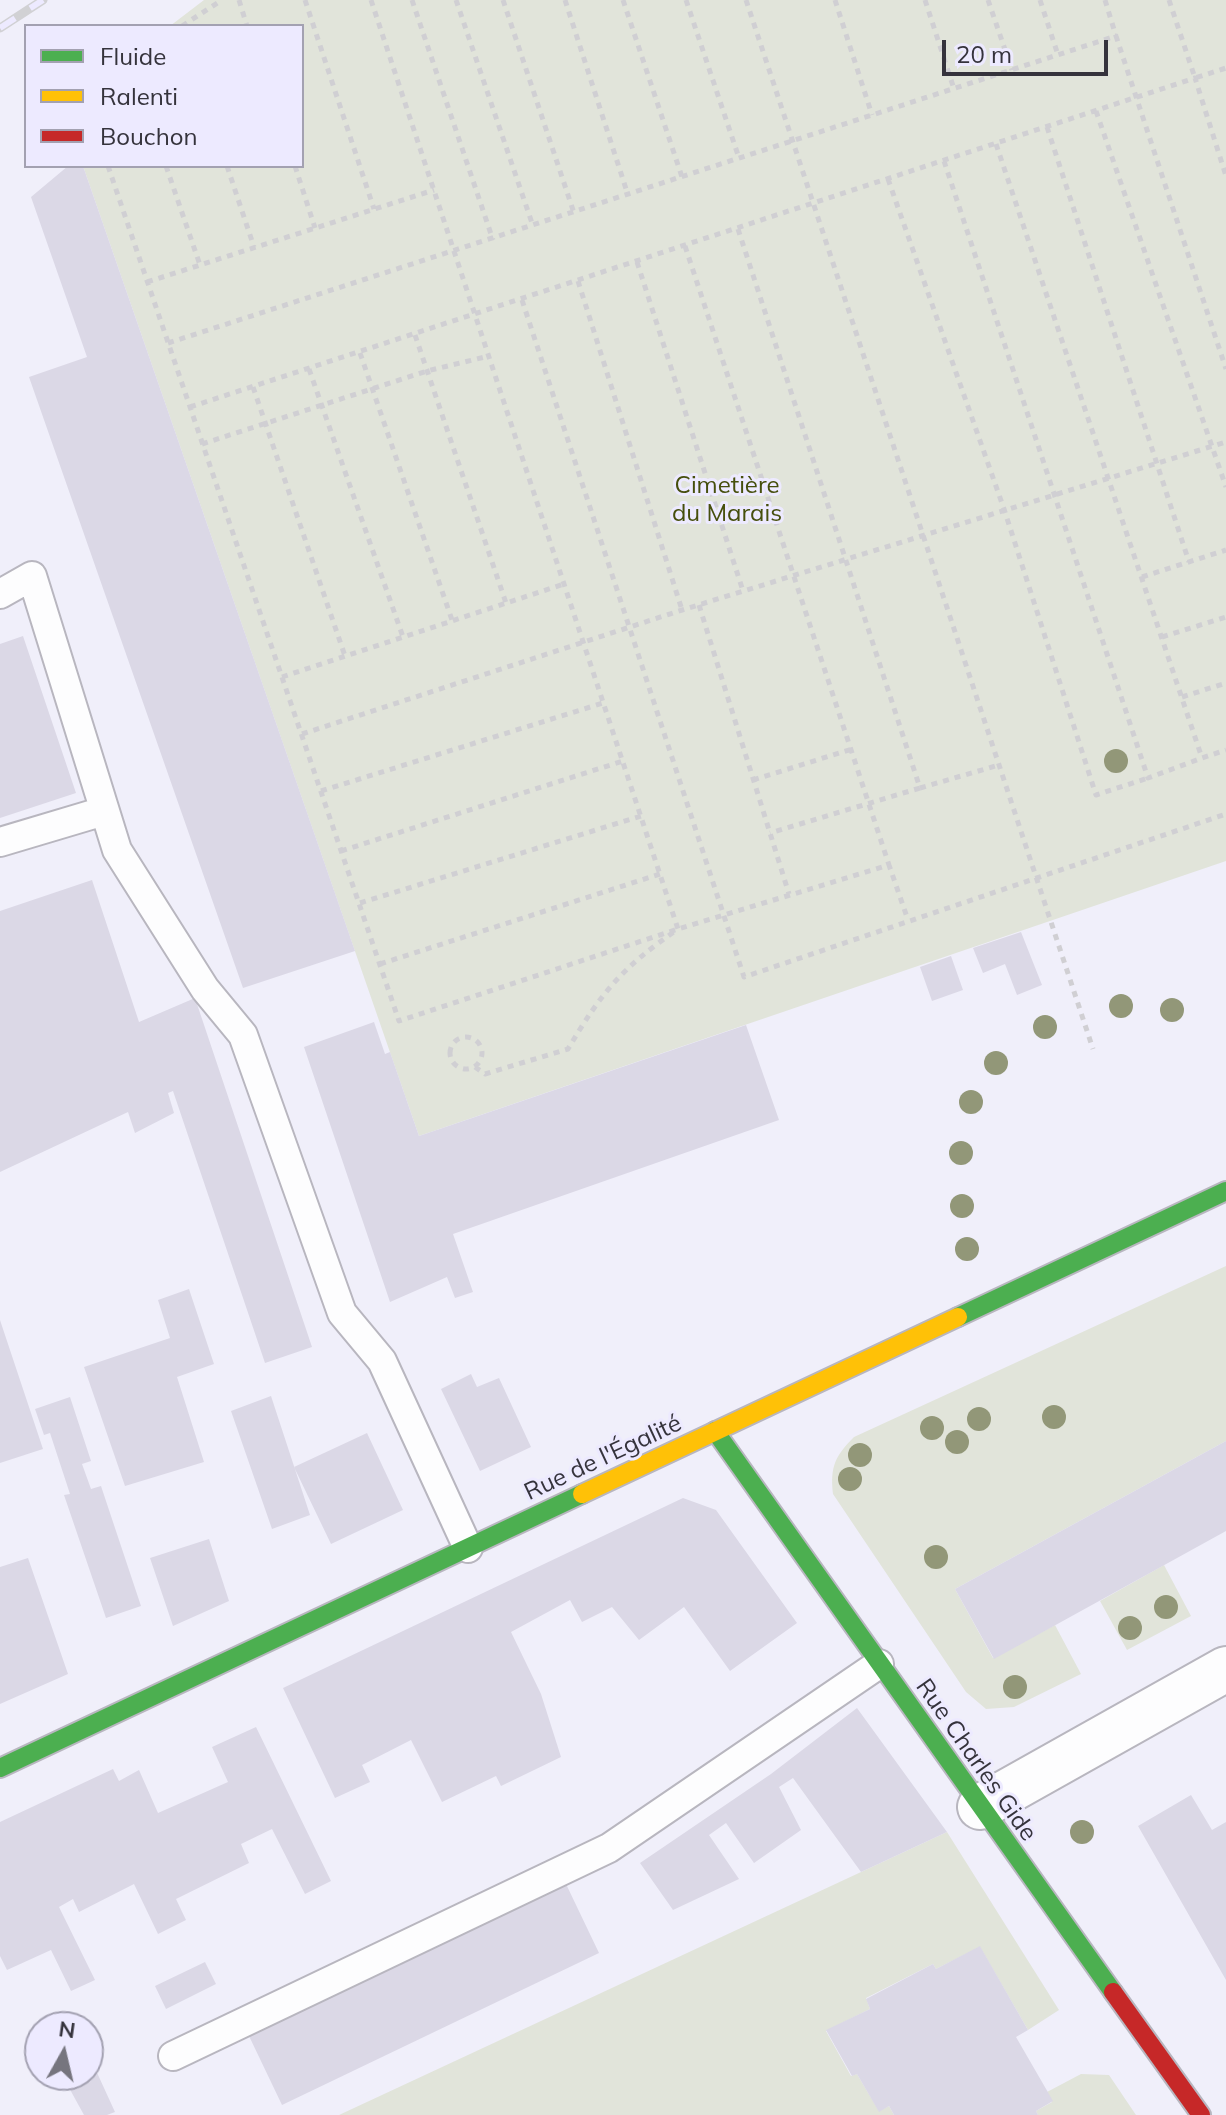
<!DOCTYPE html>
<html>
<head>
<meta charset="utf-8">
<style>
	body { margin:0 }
	#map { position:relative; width:1226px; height:2115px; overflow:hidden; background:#f0effa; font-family:Mulish,sans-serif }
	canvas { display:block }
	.legend { position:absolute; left:24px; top:24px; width:280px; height:144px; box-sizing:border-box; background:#edeaff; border:2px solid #a3a1b1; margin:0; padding:10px 14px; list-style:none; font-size:24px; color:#35333c }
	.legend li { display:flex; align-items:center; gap:16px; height:40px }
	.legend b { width:40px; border:2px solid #a3a1b1 }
	.north { position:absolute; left:24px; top:2011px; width:80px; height:80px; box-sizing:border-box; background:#edeaff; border:2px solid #a3a1b1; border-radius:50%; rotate:8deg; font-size:22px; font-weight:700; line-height:32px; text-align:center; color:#35333c }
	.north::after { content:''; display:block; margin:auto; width:28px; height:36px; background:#76757e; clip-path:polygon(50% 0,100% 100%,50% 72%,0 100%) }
	.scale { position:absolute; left:942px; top:40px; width:166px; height:36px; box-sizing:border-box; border:4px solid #35333c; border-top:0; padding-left:10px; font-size:24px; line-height:28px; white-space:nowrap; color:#35333c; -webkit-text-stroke:6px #edeaff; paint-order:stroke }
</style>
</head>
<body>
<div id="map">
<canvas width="1226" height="2115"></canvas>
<ul class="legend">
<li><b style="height:10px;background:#4caf50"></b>Fluide</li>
<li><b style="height:10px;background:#ffc107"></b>Ralenti</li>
<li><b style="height:10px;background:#c62828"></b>Bouchon</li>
</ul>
<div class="north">N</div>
<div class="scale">20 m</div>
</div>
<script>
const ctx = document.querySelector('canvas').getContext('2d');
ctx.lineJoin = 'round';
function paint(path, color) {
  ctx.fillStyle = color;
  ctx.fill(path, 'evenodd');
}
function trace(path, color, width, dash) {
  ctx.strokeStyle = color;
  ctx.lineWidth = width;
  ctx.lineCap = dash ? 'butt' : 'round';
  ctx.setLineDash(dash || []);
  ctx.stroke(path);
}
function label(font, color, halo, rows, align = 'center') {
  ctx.font = font + ' Mulish,sans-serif';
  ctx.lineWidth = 6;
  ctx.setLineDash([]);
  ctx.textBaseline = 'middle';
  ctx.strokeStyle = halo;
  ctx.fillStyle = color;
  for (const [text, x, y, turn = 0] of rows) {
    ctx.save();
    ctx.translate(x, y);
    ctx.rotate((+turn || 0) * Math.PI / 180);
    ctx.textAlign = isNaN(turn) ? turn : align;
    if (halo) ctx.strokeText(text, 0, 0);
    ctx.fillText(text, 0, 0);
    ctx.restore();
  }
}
const green = new Path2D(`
	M 204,0 L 1226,0 L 1226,861 L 419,1136 L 83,166 L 302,166 L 302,26 L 170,26 Z
	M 1226,1266 L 1226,1441 L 955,1589 L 993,1658 L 1055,1625 L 1081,1674 L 1014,1707 L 986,1709 L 966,1692 L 833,1494 C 830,1467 835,1456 854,1437 Z
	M 1164,1565 L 1191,1616 L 1127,1650 L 1100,1601 Z
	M 947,1832 L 1059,2010 L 1028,2030 L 980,1947 L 936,1969 L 933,1964 L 866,1998 L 870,2009 L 826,2031 L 851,2076 L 857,2074 L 879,2111 L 889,2106 L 894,2115 L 339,2115 Z
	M 1081,2074 L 1109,2075 L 1136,2115 L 1038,2115 L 1036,2111 L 1052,2102 L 1047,2092 Z`);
const building = new Path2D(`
	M 68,166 L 83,166 L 355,951 L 243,988 L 29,377 L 87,357 L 31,197 Z
	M 23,636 L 76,793 L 0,818 L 0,644 Z
	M 92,880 L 139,1022 L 195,998 L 312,1347 L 265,1363 L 173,1091 L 168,1093 L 174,1113 L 135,1133 L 128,1112 L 0,1172 L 0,911 Z
	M 1021,932 L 1042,985 L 1017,995 L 1005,964 L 983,973 L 973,948 Z
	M 951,956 L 963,990 L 932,1001 L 920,967 Z
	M 374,1022 L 385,1054 L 390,1052 L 419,1136 L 746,1025 L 779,1120 L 453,1234 L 473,1292 L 455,1298 L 447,1277 L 390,1302 L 304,1047 Z
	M 189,1289 L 214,1364 L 177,1377 L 204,1462 L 125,1486 L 84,1367 L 170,1338 L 158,1300 Z
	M 0,1320 L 43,1449 L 0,1463 Z
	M 471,1374 L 477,1387 L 499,1378 L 531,1447 L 480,1471 L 441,1389 Z
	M 271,1396 L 310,1515 L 272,1529 L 231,1411 Z
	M 70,1397 L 91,1461 L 82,1464 L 91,1489 L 101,1486 L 141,1606 L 106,1618 L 64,1495 L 70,1494 L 50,1433 L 44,1435 L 35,1409 Z
	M 367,1433 L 403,1510 L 331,1544 L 294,1467 Z
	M 1226,1441 L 1226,1531 L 994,1659 L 955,1589 Z
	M 683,1498 L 716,1510 L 797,1623 L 730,1671 L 684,1607 L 639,1640 L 612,1607 L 582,1622 L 570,1600 L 511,1632 L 541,1694 L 561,1757 L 501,1786 L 496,1776 L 442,1802 L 411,1740 L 362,1765 L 370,1782 L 335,1798 L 283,1688 Z
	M 209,1539 L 229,1601 L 173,1626 L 150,1558 Z
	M 28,1558 L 68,1674 L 0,1704 L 0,1567 Z
	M 857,1708 L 947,1832 L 861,1872 L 793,1778 L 779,1787 L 801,1830 L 754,1863 L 726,1823 L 709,1835 L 739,1879 L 673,1910 L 640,1863 L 771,1774 Z
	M 256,1727 L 331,1881 L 305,1894 L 272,1829 L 241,1844 L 249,1863 L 176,1899 L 186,1920 L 158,1934 L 134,1884 L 79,1912 L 73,1899 L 59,1907 L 95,1980 L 71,1991 L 51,1950 L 7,1970 L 0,1956 L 0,1822 L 113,1769 L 119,1781 L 139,1770 L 158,1813 L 228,1782 L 212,1747 Z
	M 1191,1795 L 1212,1830 L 1226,1822 L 1226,1980 L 1138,1826 Z
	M 566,1884 L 599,1953 L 282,2105 L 249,2036 Z
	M 980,1946 L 1028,2030 L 1016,2037 L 1053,2101 L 1036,2111 L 1038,2115 L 894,2115 L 889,2106 L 879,2112 L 857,2074 L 852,2076 L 826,2030 L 870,2009 L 866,1999 L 933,1964 L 936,1969 Z
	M 205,1962 L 216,1984 L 166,2009 L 155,1986 Z
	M 88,2053 L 115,2112 L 107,2115 L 84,2115 L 62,2075 L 88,2075 Z`);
const path = new Path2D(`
	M 239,0 L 247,26
	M 305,0 L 374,209
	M 371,0 L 678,929 C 622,968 603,990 568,1049 L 485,1074 L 475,1067
	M 412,0 L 493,240
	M 456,0 L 533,226
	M 503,0 L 574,213
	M 565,0 L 628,195
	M 623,0 L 682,177
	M 686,0 L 739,158
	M 746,0 L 1093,1049
	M 835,0 L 872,115
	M 925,0 L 954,89
	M 988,0 L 1012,70
	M 1040,0 L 1058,55
	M 1105,0 L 1116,36
	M 1169,0 L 1195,78 L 1226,68
	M 182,26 L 222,0
	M 1096,111 L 1226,487
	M 1047,127 L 1189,562
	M 996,144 L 1202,758 L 1226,750
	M 944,161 L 1148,778 L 1202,758
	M 108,166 L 399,1021 L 678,929 L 889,865 L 908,920
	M 166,166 L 200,265
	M 227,166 L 254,247
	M 295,166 L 315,228
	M 888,179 L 1004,509 L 1096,795 L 1148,778
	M 738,229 L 920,788 L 770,833
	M 685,246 L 889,865
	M 637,262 L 743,591
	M 578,281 L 682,610
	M 147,282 L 434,190
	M 522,300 L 744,977 L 1226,814
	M 415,335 L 506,603
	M 168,343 L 1116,36 L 1226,369
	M 360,353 L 452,620
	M 309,369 L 403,637
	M 253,387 L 345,656
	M 190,407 L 1195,78 L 1226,176
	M 202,444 L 427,371 L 489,356
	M 1142,577 L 1226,550
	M 699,605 L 789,894
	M 1162,637 L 1226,617
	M 282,677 L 564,584
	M 1182,697 L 1226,683
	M 302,734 L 682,610 L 1226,442
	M 753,780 L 852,749
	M 920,788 L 999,765
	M 321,791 L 603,703
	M 341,851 L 623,761
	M 360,903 L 641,816
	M 380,964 L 660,874
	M450 1053a16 16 0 1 1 32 0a16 16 0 1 1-32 0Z`);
const lane = new Path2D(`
	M 0,594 L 32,576 L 117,850 L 205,989 L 243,1035 L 342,1313 L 382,1361 L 468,1548
	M 0,842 L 104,811
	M 173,2056 L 609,1848 L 879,1664`);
const street = new Path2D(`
	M 980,1807 L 1226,1669`);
const fast = new Path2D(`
	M 958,1317 L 1226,1191
	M 715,1431 L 1113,1992
	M 0,1768 L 582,1494`);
const slow = new Path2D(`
	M 582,1494 L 958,1317`);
const jam = new Path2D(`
	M 1113,1992 L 1201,2115`);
const rail = new Path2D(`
	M 0,28 L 43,0`);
const trees = [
	[1116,761],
	[1121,1006],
	[1172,1010],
	[1045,1027],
	[996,1063],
	[971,1102],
	[961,1153],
	[962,1206],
	[967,1249],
	[1054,1417],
	[979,1419],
	[932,1428],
	[957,1442],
	[860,1455],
	[850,1479],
	[936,1557],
	[1166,1607],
	[1130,1628],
	[1015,1687],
	[1082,1832]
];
const parkNames = [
	["Cimetière",727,486],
	["du Marais",727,514]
];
const streetNames = [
	["Rue de l'Égalité",603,1458,-25],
	["Rue Charles Gide",976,1760,55]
];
paint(green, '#e1e4da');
paint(building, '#dbd8e6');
trace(lane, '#b8b6bf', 32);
trace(street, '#b8b6bf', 48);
trace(fast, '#b8b6bf', 22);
trace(slow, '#b8b6bf', 22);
trace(jam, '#b8b6bf', 22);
trace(path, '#d0cfd3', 5, [6, 6]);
trace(lane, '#fdfdfe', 28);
trace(street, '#fdfdfe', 44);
trace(fast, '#4caf50', 18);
trace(slow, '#ffc107', 18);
trace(jam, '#c62828', 18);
trace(rail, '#d1d1d4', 9);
trace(rail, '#edeaff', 6, [18]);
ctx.fillStyle = '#929778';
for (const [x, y] of trees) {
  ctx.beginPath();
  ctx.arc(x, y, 12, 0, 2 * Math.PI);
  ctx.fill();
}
label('24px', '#464f0d', '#edeaff', parkNames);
label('24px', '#35333c', '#edeaff', streetNames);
</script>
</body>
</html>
